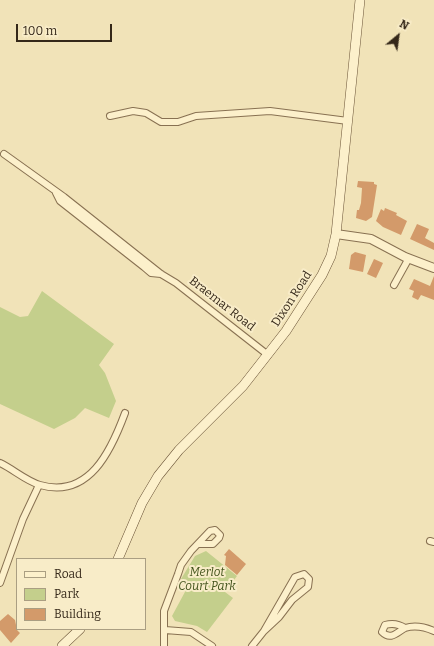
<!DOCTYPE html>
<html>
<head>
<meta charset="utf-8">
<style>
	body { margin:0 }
	#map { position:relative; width:434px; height:646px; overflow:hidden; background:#f1e3b8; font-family:Bitter,serif }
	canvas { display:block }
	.legend { position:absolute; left:16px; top:558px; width:130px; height:72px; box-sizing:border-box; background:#f8ecc8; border:1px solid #aa9e82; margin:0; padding:5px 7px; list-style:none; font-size:12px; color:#352819 }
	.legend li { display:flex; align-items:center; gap:8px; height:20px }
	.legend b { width:20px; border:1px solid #aa9e82 }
	.north { position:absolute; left:378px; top:16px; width:40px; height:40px; -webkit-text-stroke:3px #f8ecc8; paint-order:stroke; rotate:29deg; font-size:11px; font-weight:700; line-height:16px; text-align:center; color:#352819 }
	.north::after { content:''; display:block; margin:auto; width:14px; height:18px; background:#352819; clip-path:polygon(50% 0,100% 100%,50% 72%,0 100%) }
	.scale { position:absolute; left:16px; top:24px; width:96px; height:18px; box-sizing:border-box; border:2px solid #352819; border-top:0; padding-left:5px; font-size:12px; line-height:14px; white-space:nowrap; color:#352819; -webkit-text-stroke:3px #f8ecc8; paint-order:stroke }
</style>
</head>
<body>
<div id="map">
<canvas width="434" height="646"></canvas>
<ul class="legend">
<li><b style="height:5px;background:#fcf0cb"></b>Road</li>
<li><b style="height:11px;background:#c4cf8c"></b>Park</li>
<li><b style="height:11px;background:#d39a6a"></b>Building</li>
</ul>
<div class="north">N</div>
<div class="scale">100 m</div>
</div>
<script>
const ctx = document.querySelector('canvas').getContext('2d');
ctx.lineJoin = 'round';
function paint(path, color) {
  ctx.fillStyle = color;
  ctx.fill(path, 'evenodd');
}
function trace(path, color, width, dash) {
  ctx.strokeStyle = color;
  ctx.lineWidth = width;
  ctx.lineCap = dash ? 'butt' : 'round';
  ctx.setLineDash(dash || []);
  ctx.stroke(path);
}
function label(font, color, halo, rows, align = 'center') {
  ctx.font = font + ' Bitter,serif';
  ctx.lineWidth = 4;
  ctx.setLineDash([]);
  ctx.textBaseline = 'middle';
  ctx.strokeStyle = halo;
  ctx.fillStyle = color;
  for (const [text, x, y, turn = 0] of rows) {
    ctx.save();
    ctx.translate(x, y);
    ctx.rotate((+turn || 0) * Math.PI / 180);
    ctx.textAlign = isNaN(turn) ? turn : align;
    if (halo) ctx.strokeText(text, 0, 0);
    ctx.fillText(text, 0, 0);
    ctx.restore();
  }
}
const green = new Path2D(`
	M 42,291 L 114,344 L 99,365 L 105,373 L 116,401 L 109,418 L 85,408 L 75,418 L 54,429 L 0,404 L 0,307 L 20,317 L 28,316 Z
	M 206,551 L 237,576 L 225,592 L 233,598 L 207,632 L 197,626 L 175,621 L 172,616 L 186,590 L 184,580 L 181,579 L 195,556 Z`);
const building = new Path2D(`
	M 358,181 L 374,182 L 374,184 L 377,185 L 372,217 L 366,221 L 356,218 L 357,210 L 359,210 L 361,203 L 362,188 L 357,187 Z
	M 385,208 L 397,213 L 396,215 L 407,221 L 401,235 L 383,227 L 376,221 L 381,209 L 384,211 Z
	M 417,224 L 429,229 L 425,238 L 434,243 L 434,250 L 410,239 Z
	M 355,252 L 366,255 L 363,272 L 349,269 L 351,255 Z
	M 374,259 L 383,263 L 376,278 L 367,274 Z
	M 434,276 L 434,300 L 421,295 L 418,300 L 412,297 L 414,291 L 409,289 L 414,279 L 430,286 Z
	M 229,549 L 246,564 L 237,575 L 225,565 L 226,556 L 224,555 Z
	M 8,614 L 15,620 L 17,630 L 20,633 L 11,643 L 0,630 L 0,621 Z`);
const minor = new Path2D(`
	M 110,116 L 133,111 L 146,113 L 161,122 L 178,122 L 196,116 L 270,111 L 348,121
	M 4,154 L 64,197 L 161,274 L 176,283 L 268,355
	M 56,193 L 60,201 L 144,267 L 151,273 L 161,274
	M 394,285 L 409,258
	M 0,463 C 13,469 26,481 40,485 C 89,499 111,451 125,413
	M 430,541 L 434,542
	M 304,574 L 309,579 L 308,587 L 292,600 L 279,617 L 264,631 L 295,577 Z
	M 0,583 L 23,519 L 39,485
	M 405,628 C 399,624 392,623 385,625 L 382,632 C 391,641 397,632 405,628 C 414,625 425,627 434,631
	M 165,630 L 191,632 L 212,646
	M 164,646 L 164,611 L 178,574 L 181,565 L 191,551 L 210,531 L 215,530 L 220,535 L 219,538 L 213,544 L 199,544
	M 252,646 L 264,631`);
const tertiary = new Path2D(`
	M 336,234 L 371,239 L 405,257 L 434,268`);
const secondary = new Path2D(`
	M 118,559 L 142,503 L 158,476 L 179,450 L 243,386 L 286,331 L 322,275 L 331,256 L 336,234 L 360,0
	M 62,646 L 80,629`);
const streetNames = [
	["Dixon Road",292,299,-57],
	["Braemar Road",222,304,38]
];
const parkNames = [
	["Merlot",207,573],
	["Court Park",207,587]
];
paint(green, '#c4cf8c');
paint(building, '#d39a6a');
trace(minor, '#887152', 8);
trace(tertiary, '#887152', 10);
trace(secondary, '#695236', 10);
trace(minor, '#fcf0cb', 6);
trace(tertiary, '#fcf0cb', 8);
trace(secondary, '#fcf0cb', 9);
label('12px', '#352819', '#f8ecc8', streetNames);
label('italic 12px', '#44541d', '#f8ecc8', parkNames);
</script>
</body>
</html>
